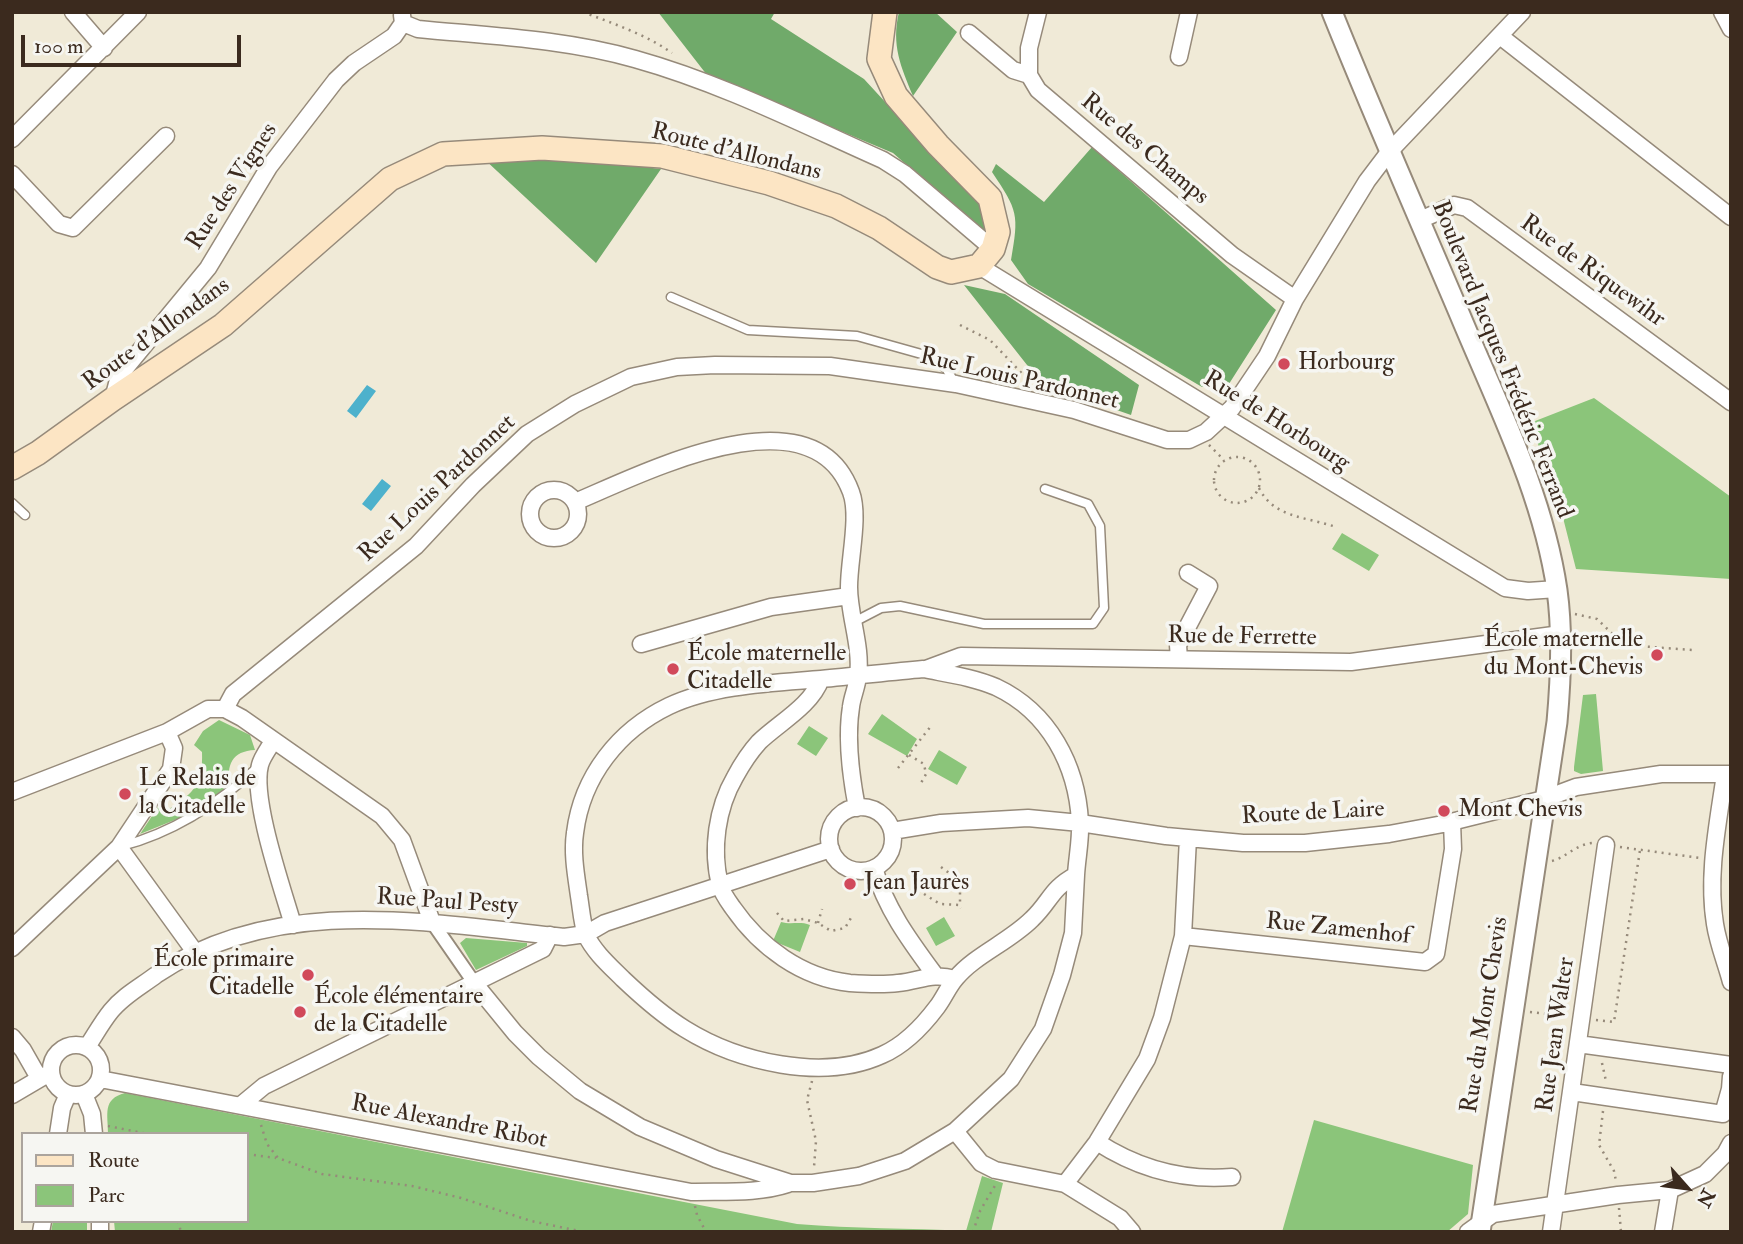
<!DOCTYPE html>
<html>
<head>
<meta charset="utf-8">
<style>
	body { margin:0 }
	#map { position:relative; width:1743px; height:1244px; overflow:hidden; background:#f0ead7; font-family:"IM FELL Double Pica",serif }
	canvas { display:block }
	.frame { position:absolute; inset:0; border:14px solid #3b2a1e; pointer-events:none }
	.legend { position:absolute; left:21px; top:1132px; width:228px; height:91px; box-sizing:border-box; background:#f6f6f2; border:2px solid #aba49d; margin:0; padding:9px 12px; list-style:none; font-size:21px; color:#3b2a1e }
	.legend li { display:flex; align-items:center; gap:14px; height:35px }
	.legend b { width:35px; border:2px solid #aba49d }
	.north { position:absolute; left:1652px; top:1153px; width:70px; height:70px; -webkit-text-stroke:5px #f6f6f2; paint-order:stroke; rotate:118deg; font-size:19px; font-weight:700; line-height:28px; text-align:center; color:#3b2a1e }
	.north::after { content:''; display:block; margin:auto; width:24px; height:32px; background:#3b2a1e; clip-path:polygon(50% 0,100% 100%,50% 72%,0 100%) }
	.scale { position:absolute; left:21px; top:35px; width:220px; height:32px; box-sizing:border-box; border:4px solid #3b2a1e; border-top:0; padding-left:9px; font-size:21px; line-height:24px; white-space:nowrap; color:#3b2a1e; -webkit-text-stroke:5px #f6f6f2; paint-order:stroke }
</style>
</head>
<body>
<div id="map">
<canvas width="1743" height="1244"></canvas>
<div class="frame"></div>
<ul class="legend">
<li><b style="height:9px;background:#fce5c4"></b>Route</li>
<li><b style="height:19px;background:#8bc57a"></b>Parc</li>
</ul>
<div class="north">N</div>
<div class="scale">100 m</div>
</div>
<script>
const ctx = document.querySelector('canvas').getContext('2d');
ctx.lineJoin = 'round';
function paint(path, color) {
  ctx.fillStyle = color;
  ctx.fill(path, 'evenodd');
}
function trace(path, color, width, dash) {
  ctx.strokeStyle = color;
  ctx.lineWidth = width;
  ctx.lineCap = dash ? 'butt' : 'round';
  ctx.setLineDash(dash || []);
  ctx.stroke(path);
}
function label(font, color, halo, rows, align = 'center') {
  ctx.font = font + ' "IM FELL Double Pica",serif';
  ctx.lineWidth = 7;
  ctx.setLineDash([]);
  ctx.textBaseline = 'middle';
  ctx.strokeStyle = halo;
  ctx.fillStyle = color;
  for (const [text, x, y, turn = 0] of rows) {
    ctx.save();
    ctx.translate(x, y);
    ctx.rotate((+turn || 0) * Math.PI / 180);
    ctx.textAlign = isNaN(turn) ? turn : align;
    if (halo) ctx.strokeText(text, 0, 0);
    ctx.fillText(text, 0, 0);
    ctx.restore();
  }
}
const green = new Path2D(`
	M 1594,398 L 1731,497 L 1731,579 L 1576,569 L 1557,494 L 1530,423 Z
	M 1342,533 L 1379,555 L 1369,571 L 1332,549 Z
	M 1596,694 L 1603,771 L 1581,774 L 1574,771 L 1574,767 L 1583,695 Z
	M 882,714 L 917,739 L 907,756 L 868,734 Z
	M 219,720 L 250,735 L 255,750 C 232,751 226,765 230,786 L 197,811 L 140,834 L 160,804 L 169,809 C 195,792 203,784 202,752 L 194,745 L 203,731 Z
	M 809,726 L 828,738 L 816,756 L 797,744 Z
	M 939,750 L 967,767 L 957,785 L 928,769 Z
	M 944,917 L 955,936 L 936,946 L 926,928 Z
	M 781,922 C 791,925 800,921 810,925 L 800,952 L 773,941 Z
	M 466,938 L 527,943 L 527,946 L 476,970 L 460,943 Z
	M 125,1093 L 797,1224 C 854,1229 909,1228 966,1231 L 982,1176 L 1003,1183 L 991,1232 L 115,1232 L 114,1221 L 247,1221 L 247,1134 L 108,1134 C 108,1114 102,1099 125,1093 Z
	M 1314,1120 L 1473,1165 L 1468,1214 L 1447,1232 L 1282,1232 Z
	M 53,1221 L 87,1221 L 87,1232 L 51,1232 Z`);
const forest = new Path2D(`
	M 658,12 L 775,12 L 771,19 L 864,79 L 980,205 L 987,235 L 893,153 L 707,75 Z
	M 899,12 L 935,12 L 957,32 L 913,96 C 901,67 891,45 899,12 Z
	M 1092,147 L 1276,310 L 1227,387 L 1202,387 L 1028,284 L 1011,260 C 1019,214 1018,211 992,172 L 996,164 L 1044,202 Z
	M 560,157 L 661,169 L 596,263 L 483,158 Z
	M 964,285 L 1005,294 L 1139,385 L 1131,415 L 1042,384 Z`);
const water = new Path2D(`
	M 367,385 L 376,391 L 356,418 L 347,411 Z
	M 382,479 L 391,486 L 371,511 L 362,504 Z`);
const path = new Path2D(`
	M 583,12 C 614,24 645,34 672,53
	M 960,325 L 990,340 L 1032,384
	M 1209,445 L 1224,460
	M1214 480a23 23 0 1 1 46 0a23 23 0 1 1-46 0Z
	M 1259,488 C 1273,517 1305,517 1333,526
	M 1575,614 L 1597,619 L 1624,645
	M 1585,642 L 1692,650
	M 909,755 L 924,764 L 926,774 L 921,783
	M 898,768 L 931,726
	M 1620,847 L 1700,858
	M 1552,861 C 1567,857 1576,844 1593,843
	M 941,867 L 960,881 L 960,905
	M 924,894 L 940,904 L 960,905 L 961,908
	M 777,913 L 784,921 L 804,919 L 818,923 L 831,931 L 845,928 L 851,918
	M 818,923 L 822,909
	M 1530,1012 L 1565,1016
	M 1596,1020 L 1614,1022 L 1640,850
	M 1602,1063 L 1606,1081
	M 812,1081 L 807,1100 L 816,1141 L 814,1167
	M 1603,1111 L 1599,1145 L 1614,1171 L 1616,1181
	M 261,1125 L 267,1144 L 278,1158 L 322,1174 L 412,1186 L 461,1198 L 531,1221 L 584,1232
	M 108,1126 L 148,1134
	M 247,1154 L 276,1158
	M 695,1206 L 697,1215 L 706,1232
	M 1619,1208 L 1621,1232
	M 178,1221 L 181,1232
	M 973,1232 L 980,1211 L 996,1184`);
const service = new Path2D(`
	M 671,297 L 748,330 L 857,336 L 925,355 L 946,368 L 954,382
	M 12,503 L 25,515
	M 854,622 L 881,608 L 900,606 L 984,624 L 1093,624 L 1104,608 L 1100,526 L 1088,504 L 1045,489
	M 122,846 C 175,832 218,804 258,767`);
const pedestrian = new Path2D(`
	M 432,922 L 475,984`);
const minor = new Path2D(`
	M 73,12 L 104,48
	M 1722,12 L 1731,29
	M 403,23 L 418,29 C 490,36 565,39 635,59 C 721,83 802,124 883,160 L 905,174 L 993,249
	M 969,33 L 1013,70 L 1029,75 L 1038,90 L 1232,255 L 1295,299
	M 1500,36 L 1731,217
	M 1179,57 L 1189,12
	M 1029,75 L 1029,48 L 1038,12
	M 12,139 L 138,12
	M 12,174 L 59,224 L 73,228 L 166,136
	M 1420,220 L 1454,205 L 1467,208 L 1731,402
	M 979,266 L 1505,588 L 1528,591 L 1557,589
	M 113,399 L 119,376 L 208,268 L 269,167 L 336,80 L 354,63 L 394,36 L 403,23 L 402,15
	M530 514a24 24 0 1 1 48 0a24 24 0 1 1-48 0Z
	M 575,502 C 642,474 812,386 851,492 C 860,516 849,559 849,587 C 849,616 862,647 858,676 C 857,687 852,697 851,707 C 846,738 851,777 857,808
	M 641,644 L 771,607 L 849,596
	M 1179,659 L 1178,645 L 1209,586 L 1188,573
	M 923,669 C 948,674 973,677 996,687 C 1049,712 1077,765 1080,822 C 1081,839 1077,858 1076,875 C 1050,889 1051,901 1032,919 C 1009,942 975,955 956,978 C 948,987 944,998 937,1007 C 922,1027 905,1045 882,1055 C 823,1082 738,1062 685,1029 C 662,1015 642,997 623,979 C 610,966 594,952 586,935 C 582,923 581,908 579,896 C 576,875 572,853 575,833 C 582,776 619,730 669,706 C 713,685 773,683 821,679 C 855,676 889,672 923,669 Z
	M 926,669 L 961,656 L 1351,662 L 1561,634
	M 821,679 C 811,706 780,722 759,742 C 749,753 742,764 735,777 C 717,808 711,849 720,885 C 722,893 728,901 733,908 C 760,947 802,978 850,983 C 865,984 883,985 898,983 C 920,981 932,972 955,979
	M 225,709 L 233,694 L 416,546 L 473,485 L 527,434 L 575,404 L 631,377 L 677,367 L 715,365 L 830,366 L 956,384 L 1074,410 L 1167,440 L 1189,440 L 1206,432 L 1232,408 L 1267,356 L 1295,299 L 1367,181 L 1389,152 L 1522,12
	M 273,741 C 269,748 262,757 260,765 C 251,799 283,890 293,925
	M 1725,774 C 1718,824 1707,874 1715,924 C 1718,944 1726,963 1731,982
	M 12,792 L 167,732 L 208,709 L 225,709 L 242,718 L 382,816 L 402,840 L 432,922
	M829 839a32 32 0 1 1 64 0a32 32 0 1 1-64 0Z
	M 892,831 L 941,823 L 1028,818 L 1080,823 L 1166,836 L 1243,843 L 1305,843 L 1389,834 L 1443,824 L 1544,799 L 1576,787 L 1661,774 L 1731,774
	M 119,847 L 195,952
	M 874,868 C 886,909 910,941 935,975
	M 1183,936 L 1425,962 L 1436,954 L 1453,849 L 1452,822
	M 12,948 L 119,847 L 171,769 L 174,748 L 167,732
	M 475,984 L 515,1033 L 539,1057 L 580,1091 L 640,1127 L 716,1159 L 791,1183 L 813,1183 L 859,1176 L 905,1161 L 955,1131 L 1011,1079 L 1043,1029 L 1062,975 L 1073,933 L 1076,875
	M 12,1037 L 23,1050 L 39,1078
	M 1578,1044 L 1731,1065
	M51 1070a25 25 0 1 1 50 0a25 25 0 1 1-50 0Z
	M 87,1047 C 95,1035 102,1022 111,1011 C 123,996 140,987 156,975 C 277,893 429,923 564,937 L 586,934 L 605,923 L 831,849
	M 100,1079 L 691,1192 C 723,1191 758,1194 788,1184
	M 1572,1092 L 1723,1114 L 1730,1089 L 1731,1076
	M 84,1094 L 92,1114 L 94,1134
	M 12,1095 L 46,1075
	M 241,1105 L 264,1086 L 543,949 L 550,935
	M 955,1131 L 981,1163 L 995,1170 L 1065,1184 L 1120,1218 L 1132,1232
	M 58,1134 L 62,1108 L 68,1094
	M 1097,1142 C 1137,1168 1183,1181 1232,1177
	M 1065,1184 L 1097,1142 L 1147,1059 L 1162,1018 L 1183,936 L 1188,838
	M 100,1221 L 100,1232
	M 41,1232 L 43,1221
	M 1468,1232 L 1493,1214 L 1618,1195 L 1670,1190 L 1705,1174 L 1725,1154 L 1731,1143
	M 1551,1232 L 1606,845
	M 1663,1232 L 1670,1190`);
const tertiary = new Path2D(`
	M 1332,12 C 1373,114 1417,214 1460,315 C 1497,404 1543,494 1557,590 C 1563,633 1561,678 1557,722 L 1480,1232`);
const secondary = new Path2D(`
	M 12,468 L 38,453 L 113,399 L 223,325 L 390,179 L 443,154 L 542,148 L 662,156 L 769,183 L 836,206 L 879,228 L 937,267 L 951,272 L 979,266 L 993,249 L 998,232 L 990,198 L 938,145 L 896,96 L 879,59 L 885,12`);
const markers = [
	[1284,364,7,"#d1495b"],
	[1657,655,7,"#d1495b"],
	[673,669,7,"#d1495b"],
	[125,794,7,"#d1495b"],
	[1444,811,7,"#d1495b"],
	[850,884,7,"#d1495b"],
	[308,975,7,"#d1495b"],
	[300,1012,7,"#d1495b"]
];
const streetNames = [
	["Rue des Champs",1144,150,40],
	["Route d'Allondans",736,153,14],
	["Rue des Vignes",233,187,-57],
	["Rue de Riquewihr",1592,272,36],
	["Route d'Allondans",157,335,-36],
	["Boulevard Jacques Frédéric Ferrand",1501,360,68],
	["Rue Louis Pardonnet",1019,380,13],
	["Rue de Horbourg",1276,422,32],
	["Rue Louis Pardonnet",438,489,-43],
	["Rue de Ferrette",1242,638,1],
	["Route de Laire",1313,814,-3],
	["Rue Paul Pesty",447,903,4],
	["Rue Zamenhof",1338,930,6],
	["Rue du Mont Chevis",1486,1015,-81],
	["Rue Jean Walter",1557,1035,-82],
	["Rue Alexandre Ribot",449,1123,11]
];
const poiNames = [
	["Horbourg",1298,364],
	["École maternelle",1643,641,"right"],
	["du Mont-Chevis",1643,669,"right"],
	["École maternelle",687,655],
	["Citadelle",687,683],
	["Le Relais de",139,780],
	["la Citadelle",139,808],
	["Mont Chevis",1458,811],
	["Jean Jaurès",864,884],
	["École primaire",294,961,"right"],
	["Citadelle",294,989,"right"],
	["École élémentaire",314,998],
	["de la Citadelle",314,1026]
];
paint(green, '#8bc57a');
paint(forest, '#70aa6a');
paint(water, '#4db1cc');
trace(service, '#968a7a', 11);
trace(pedestrian, '#968a7a', 16);
trace(minor, '#968a7a', 19);
trace(tertiary, '#968a7a', 23);
trace(secondary, '#968a7a', 26);
trace(path, '#968a7a', 2.5, [2, 5]);
trace(service, '#fff', 8);
trace(pedestrian, '#fff', 12);
trace(minor, '#fff', 16);
trace(tertiary, '#fff', 19);
trace(secondary, '#fce5c4', 23);
for (const [x, y, r, color] of markers) {
  const dot = new Path2D();
  dot.arc(x, y, r, 0, 2 * Math.PI);
  ctx.fillStyle = color;
  ctx.fill(dot);
  trace(dot, '#f6f6f2', 2.5);
}
label('24px', '#3b2a1e', '#f6f6f2', streetNames);
label('24px', '#3b2a1e', '#f6f6f2', poiNames, 'left');
</script>
</body>
</html>
